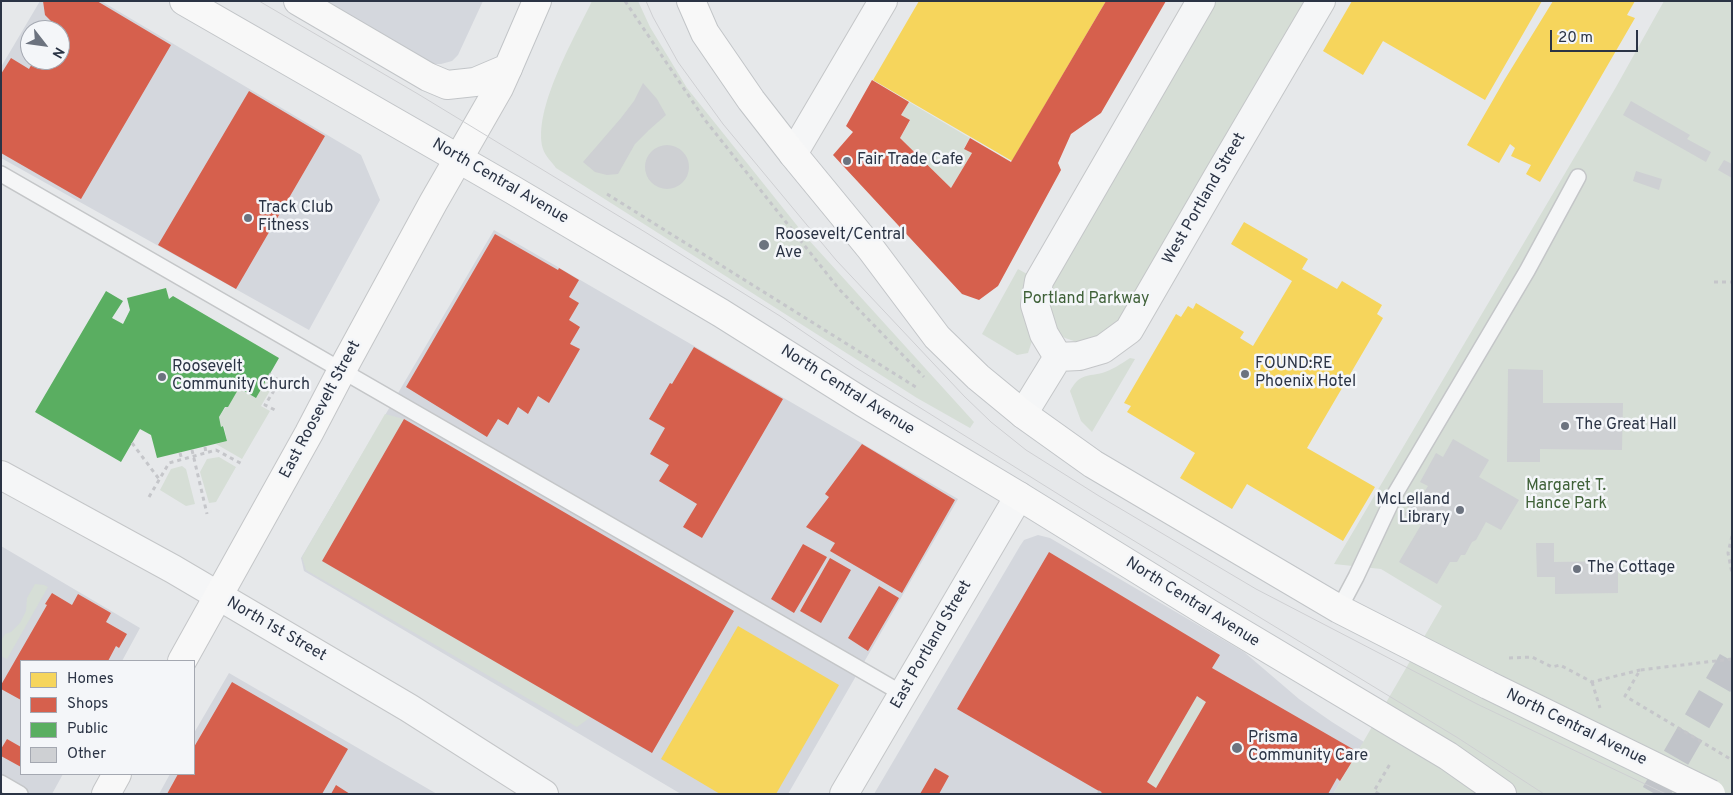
<!DOCTYPE html>
<html>
<head>
<meta charset="utf-8">
<style>
	body { margin:0 }
	#map { position:relative; width:1733px; height:795px; overflow:hidden; background:#e6e8ea; font-family:Overpass,sans-serif }
	canvas { display:block }
	.frame { position:absolute; inset:0; border:2px solid #2b3445; pointer-events:none }
	.legend { position:absolute; left:20px; top:660px; width:175px; height:115px; box-sizing:border-box; background:#f4f6f9; border:1px solid #a4a8b1; margin:0; padding:6px 9px; list-style:none; font-size:15px; color:#2b3445 }
	.legend li { display:flex; align-items:center; gap:10px; height:25px }
	.legend b { width:25px; border:1px solid #a4a8b1 }
	.north { position:absolute; left:20px; top:20px; width:50px; height:50px; box-sizing:border-box; background:#f4f6f9; border:1px solid #a4a8b1; border-radius:50%; rotate:120deg; font-size:14px; font-weight:700; line-height:20px; text-align:center; color:#2b3445 }
	.north::after { content:''; display:block; margin:auto; width:18px; height:22px; background:#6c737f; clip-path:polygon(50% 0,100% 100%,50% 72%,0 100%) }
	.scale { position:absolute; left:1550px; top:30px; width:88px; height:22px; box-sizing:border-box; border:2px solid #2b3445; border-top:0; padding-left:6px; font-size:15px; line-height:18px; white-space:nowrap; color:#2b3445; -webkit-text-stroke:4px #f4f6f9; paint-order:stroke }
</style>
</head>
<body>
<div id="map">
<canvas width="1733" height="795"></canvas>
<div class="frame"></div>
<ul class="legend">
<li><b style="height:14px;background:#f6d55c"></b>Homes</li>
<li><b style="height:14px;background:#d6604d"></b>Shops</li>
<li><b style="height:14px;background:#5aae61"></b>Public</li>
<li><b style="height:14px;background:#ced0d3"></b>Other</li>
</ul>
<div class="north">N</div>
<div class="scale">20 m</div>
</div>
<script>
const ctx = document.querySelector('canvas').getContext('2d');
ctx.lineJoin = 'round';
function paint(path, color) {
  ctx.fillStyle = color;
  ctx.fill(path, 'evenodd');
}
function trace(path, color, width, dash) {
  ctx.strokeStyle = color;
  ctx.lineWidth = width;
  ctx.lineCap = dash ? 'butt' : 'round';
  ctx.setLineDash(dash || []);
  ctx.stroke(path);
}
function label(font, color, halo, rows, align = 'center') {
  ctx.font = font + ' Overpass,sans-serif';
  ctx.lineWidth = 5;
  ctx.setLineDash([]);
  ctx.textBaseline = 'middle';
  ctx.strokeStyle = halo;
  ctx.fillStyle = color;
  for (const [text, x, y, turn = 0] of rows) {
    ctx.save();
    ctx.translate(x, y);
    ctx.rotate((+turn || 0) * Math.PI / 180);
    ctx.textAlign = isNaN(turn) ? turn : align;
    if (halo) ctx.strokeText(text, 0, 0);
    ctx.fillText(text, 0, 0);
    ctx.restore();
  }
}
const built = new Path2D(`
	M 40,1 L 101,1 L 361,155 L 380,200 L 309,330 L 1,158 L 1,67 ZM 30,30 L 60,30 L 60,60 L 30,60 Z
	M 318,1 L 483,1 L 458,55 L 452,61 L 441,64 L 431,64 Z
	M 494,230 L 958,499 L 788,794 L 681,794 L 304,571 L 301,558 Z
	M 1038,535 L 1050,538 L 1244,652 L 1299,699 L 1332,722 L 1364,742 L 1333,794 L 874,794 L 1020,546 L 1024,540 Z
	M 1,546 L 140,628 L 122,661 L 21,661 L 21,774 L 63,774 L 52,794 L 1,794 Z
	M 229,673 L 437,794 L 159,794 L 170,774 L 194,774 L 194,733 Z`);
const green = new Path2D(`
	M 592,1 L 638,1 L 650,27 L 687,88 L 807,238 L 974,422 L 970,428 L 917,398 L 556,168 C 552,162 545,156 543,149 C 532,110 575,37 592,1 Z
	M 1215,1 L 1304,1 L 1300,10 L 1118,326 L 1083,344 L 1065,338 L 1055,331 L 1045,291 Z
	M 1664,1 L 1732,1 L 1732,794 L 1333,794 L 1442,606 L 1381,569 L 1334,564 L 1616,87 Z
	M 909,102 L 970,138 L 964,148 L 972,153 L 951,188 L 900,138 L 910,121 L 901,115 Z
	M 1018,269 L 1027,274 L 1022,295 L 1033,338 L 1028,353 L 1017,355 L 982,334 Z
	M 1130,358 L 1135,359 L 1092,432 L 1081,421 L 1070,391 C 1080,374 1084,377 1102,373 C 1112,370 1121,364 1130,358 Z
	M 267,379 L 274,384 L 261,406 L 270,411 L 242,459 L 216,444 L 227,441 L 224,426 L 221,427 L 219,417 L 239,388 Z
	M 385,414 L 404,419 L 322,561 L 591,717 L 577,727 L 306,570 L 302,557 Z
	M 219,457 L 236,467 L 216,502 L 209,503 L 200,472 L 207,459 Z
	M 182,466 L 186,469 L 195,504 L 186,506 L 160,490 L 171,469 Z
	M 35,584 L 44,585 L 48,587 L 7,659 L 1,656 L 1,641 L 5,634 L 11,632 L 20,623 L 26,611 L 27,598 Z
	M 1197,696 L 1206,702 L 1156,788 L 1147,782 Z`);
const homes = new Path2D(`
	M 919,1 L 1106,1 L 1012,161 L 873,80 Z
	M 1352,1 L 1542,1 L 1485,100 L 1383,41 L 1363,75 L 1323,51 Z
	M 1553,1 L 1635,1 L 1627,15 L 1635,18 L 1540,182 L 1526,174 L 1531,165 L 1511,156 L 1515,148 L 1510,144 L 1499,163 L 1467,145 L 1505,79 Z
	M 1244,222 L 1308,259 L 1302,269 L 1337,289 L 1342,281 L 1382,305 L 1377,314 L 1383,318 L 1307,448 L 1375,487 L 1343,541 L 1247,484 L 1232,509 L 1180,478 L 1195,453 L 1127,412 L 1131,406 L 1124,403 L 1176,314 L 1181,317 L 1188,306 L 1193,309 L 1196,303 L 1244,332 L 1240,338 L 1253,346 L 1292,281 L 1231,244 Z
	M 738,626 L 839,685 L 776,794 L 720,794 L 661,759 Z`);
const shops = new Path2D(`
	M 43,1 L 97,1 L 171,45 L 81,199 L 1,153 L 1,74 L 11,58 L 29,69 L 34,60 L 60,60 L 60,30 L 51,30 L 54,24 L 45,15 Z
	M 1106,1 L 1166,1 L 1101,113 L 1071,134 L 1058,163 L 1061,170 L 998,286 L 979,300 L 962,294 L 833,155 L 853,132 L 846,126 L 872,80 L 909,102 L 901,115 L 910,120 L 900,138 L 951,188 L 972,153 L 964,149 L 970,138 L 1011,162 Z
	M 249,91 L 325,136 L 236,289 L 158,245 Z
	M 495,234 L 558,270 L 559,268 L 579,280 L 569,297 L 579,303 L 569,320 L 580,327 L 570,344 L 580,349 L 549,403 L 538,396 L 528,414 L 518,407 L 508,425 L 498,419 L 487,437 L 406,387 Z
	M 694,347 L 783,399 L 702,538 L 683,527 L 697,504 L 659,481 L 669,465 L 650,454 L 665,428 L 649,419 L 670,383 L 672,384 Z
	M 404,419 L 734,611 L 652,753 L 322,561 Z
	M 862,444 L 955,500 L 902,593 L 830,551 L 835,543 L 806,527 L 829,497 L 825,494 Z
	M 803,544 L 827,557 L 794,613 L 771,599 Z
	M 1049,552 L 1220,655 L 1212,668 L 1358,752 L 1340,781 L 1337,778 L 1328,794 L 1104,794 L 957,709 ZM 1197,696 L 1206,702 L 1156,788 L 1147,782 Z
	M 830,558 L 851,570 L 821,623 L 800,611 Z
	M 879,586 L 899,598 L 868,651 L 848,638 Z
	M 52,593 L 72,605 L 78,594 L 111,613 L 106,622 L 127,634 L 119,648 L 116,646 L 108,661 L 21,661 L 21,700 L 1,689 L 1,685 L 47,605 L 45,604 Z
	M 232,682 L 348,749 L 322,794 L 167,794 L 178,774 L 194,774 L 194,747 Z
	M 7,739 L 21,747 L 21,767 L 1,756 L 1,749 Z
	M 935,768 L 949,776 L 939,794 L 920,794 Z
	M 336,785 L 350,794 L 331,794 Z`);
const public = new Path2D(`
	M 166,288 L 169,299 L 173,296 L 279,358 L 256,398 L 239,388 L 228,407 L 225,407 L 219,417 L 221,427 L 223,426 L 227,441 L 157,458 L 151,435 L 140,429 L 121,462 L 35,412 L 106,291 L 123,301 L 112,318 L 123,324 L 130,310 L 127,298 Z`);
const building = new Path2D(`
	M 643,83 L 657,99 L 666,115 L 649,130 L 635,144 L 618,174 L 607,175 L 595,172 L 583,162 L 621,118 L 634,101 Z
	M 1631,101 L 1690,135 L 1687,139 L 1711,152 L 1706,162 L 1623,115 Z
	M645 167a22 22 0 1 1 44 0a22 22 0 1 1-44 0Z
	M 1724,160 L 1732,164 L 1732,178 L 1718,170 Z
	M 1636,171 L 1662,179 L 1659,190 L 1633,181 Z
	M 1508,369 L 1543,370 L 1543,403 L 1623,403 L 1622,450 L 1540,449 L 1540,462 L 1507,462 Z
	M 1453,439 L 1489,460 L 1479,477 L 1519,500 L 1501,530 L 1486,522 L 1476,540 L 1472,542 L 1465,555 L 1461,555 L 1457,562 L 1450,562 L 1437,584 L 1399,562 L 1421,525 L 1404,515 L 1411,502 L 1416,505 L 1428,486 L 1420,482 L 1436,453 L 1443,457 Z
	M 1536,543 L 1554,543 L 1554,562 L 1618,561 L 1618,593 L 1555,594 L 1555,577 L 1537,577 Z`);
const highwayTunnel = new Path2D(`
	M 1655,794 L 1732,661`);
const path = new Path2D(`
	M 625,1 L 705,120 L 839,289 L 924,377
	M 607,194 L 919,389
	M 1714,282 L 1732,282
	M 269,374 L 280,381 L 265,405 L 275,410
	M 132,443 L 159,479
	M 205,447 L 206,453
	M 192,450 L 207,514
	M 180,453 L 182,460
	M 149,497 L 169,463 L 216,450 L 244,465
	M 1732,536 L 1728,553 L 1732,573
	M 1509,658 L 1532,657 L 1552,667 L 1560,665 L 1592,682 L 1640,670
	M 1732,659 L 1640,670 L 1625,696 L 1732,760
	M 1592,682 L 1600,708
	M 1098,794 L 1100,791
	M 1379,794 L 1374,791 L 1390,764`);
const lane = new Path2D(`
	M 1,174 L 903,694
	M 1339,609 L 1356,577 L 1395,494 L 1527,271 L 1578,177
	M 1,783 L 20,794`);
const street = new Path2D(`
	M 793,154 L 883,1
	M 1058,357 L 1079,356 L 1103,349 L 1129,330 L 1217,178 L 1321,1
	M 1058,357 L 1044,334 L 1035,305 L 1039,281 L 1201,1
	M 1023,414 L 1058,357
	M 1,475 L 173,569 L 409,708 L 544,794
	M 844,794 L 1019,496`);
const secondary = new Path2D(`
	M 182,661 L 309,433 L 342,370 L 433,203 L 499,88 L 508,68
	M 106,794 L 117,774`);
const primary = new Path2D(`
	M 184,1 L 513,190 L 721,313 L 864,403 L 1019,496 L 1210,614 L 1448,756 L 1502,794
	M 298,1 L 428,77 L 447,85 L 475,82 L 508,68 L 537,1
	M 691,1 L 705,33 L 751,100 L 793,154 L 871,249 L 937,337 L 978,377 L 1023,414 L 1093,464 L 1339,609 L 1488,685`);
const tram = new Path2D(`
	M 259,1 L 418,94 L 645,232 L 780,316 L 855,367 L 1090,514 L 1458,738 L 1544,794
	M 646,1 L 653,17 L 678,62 L 723,124 L 836,260 L 964,396 L 991,422 L 1026,450 L 1099,496 L 1256,589 L 1477,704 L 1666,794`);
const primaryBridge = new Path2D(`
	M 1488,685 L 1711,794`);
const markers = [
	[847,161,5,"#6c737f"],
	[248,218,5,"#6c737f"],
	[764,245,6,"#6c737f"],
	[1245,374,5,"#6c737f"],
	[162,377,5,"#6c737f"],
	[1565,426,5,"#6c737f"],
	[1460,510,5,"#6c737f"],
	[1577,569,5,"#6c737f"],
	[1237,748,6,"#6c737f"]
];
const poiNames = [
	["Fair Trade Cafe",857,161],
	["Track Club",258,209],
	["Fitness",258,227],
	["Roosevelt/Central",775,236],
	["Ave",775,254],
	["FOUND:RE",1255,365],
	["Phoenix Hotel",1255,383],
	["Roosevelt",172,368],
	["Community Church",172,386],
	["The Great Hall",1575,426],
	["McLelland",1450,501,"right"],
	["Library",1450,519,"right"],
	["The Cottage",1587,569],
	["Prisma",1248,739],
	["Community Care",1248,757]
];
const streetNames = [
	["North Central Avenue",500,182,30],
	["West Portland Street",1205,199,-60],
	["North Central Avenue",847,391,32],
	["East Roosevelt Street",321,410,-62],
	["North Central Avenue",1192,603,32],
	["North 1st Street",276,630,30],
	["East Portland Street",932,645,-60],
	["North Central Avenue",1576,728,26]
];
const parkNames = [
	["Portland Parkway",1086,300],
	["Margaret T.",1566,487],
	["Hance Park",1566,505]
];
paint(built, '#d4d7dd');
paint(green, '#d6ded6');
paint(homes, '#f6d55c');
paint(shops, '#d6604d');
paint(public, '#5aae61');
paint(building, '#ced0d3');
trace(highwayTunnel, '#c1c4c9', 28, [28, 14]);
trace(lane, '#c4c6c8', 18);
trace(street, '#c4c6c8', 30);
trace(secondary, '#c4c6c8', 30);
trace(primary, '#c2c5c8', 30);
trace(path, '#c5c6ca', 3, [4, 4]);
trace(lane, '#f5f6f7', 15);
trace(street, '#f5f6f7', 28);
trace(secondary, '#f8f8f8', 28);
trace(primary, '#f8f8f8', 28);
trace(tram, '#cecfd2', 1);
trace(primaryBridge, '#c2c5c8', 30, []);
trace(primaryBridge, '#f8f8f8', 28);
for (const [x, y, r, color] of markers) {
  const dot = new Path2D();
  dot.arc(x, y, r, 0, 2 * Math.PI);
  ctx.fillStyle = color;
  ctx.fill(dot);
  trace(dot, '#f4f6f9', 2);
}
label('16px', '#2b3445', '#f4f6f9', poiNames, 'left');
label('16px', '#2b3445', '#f4f6f9', streetNames);
label('16px', '#3f6138', '#f4f6f9', parkNames);
</script>
</body>
</html>
